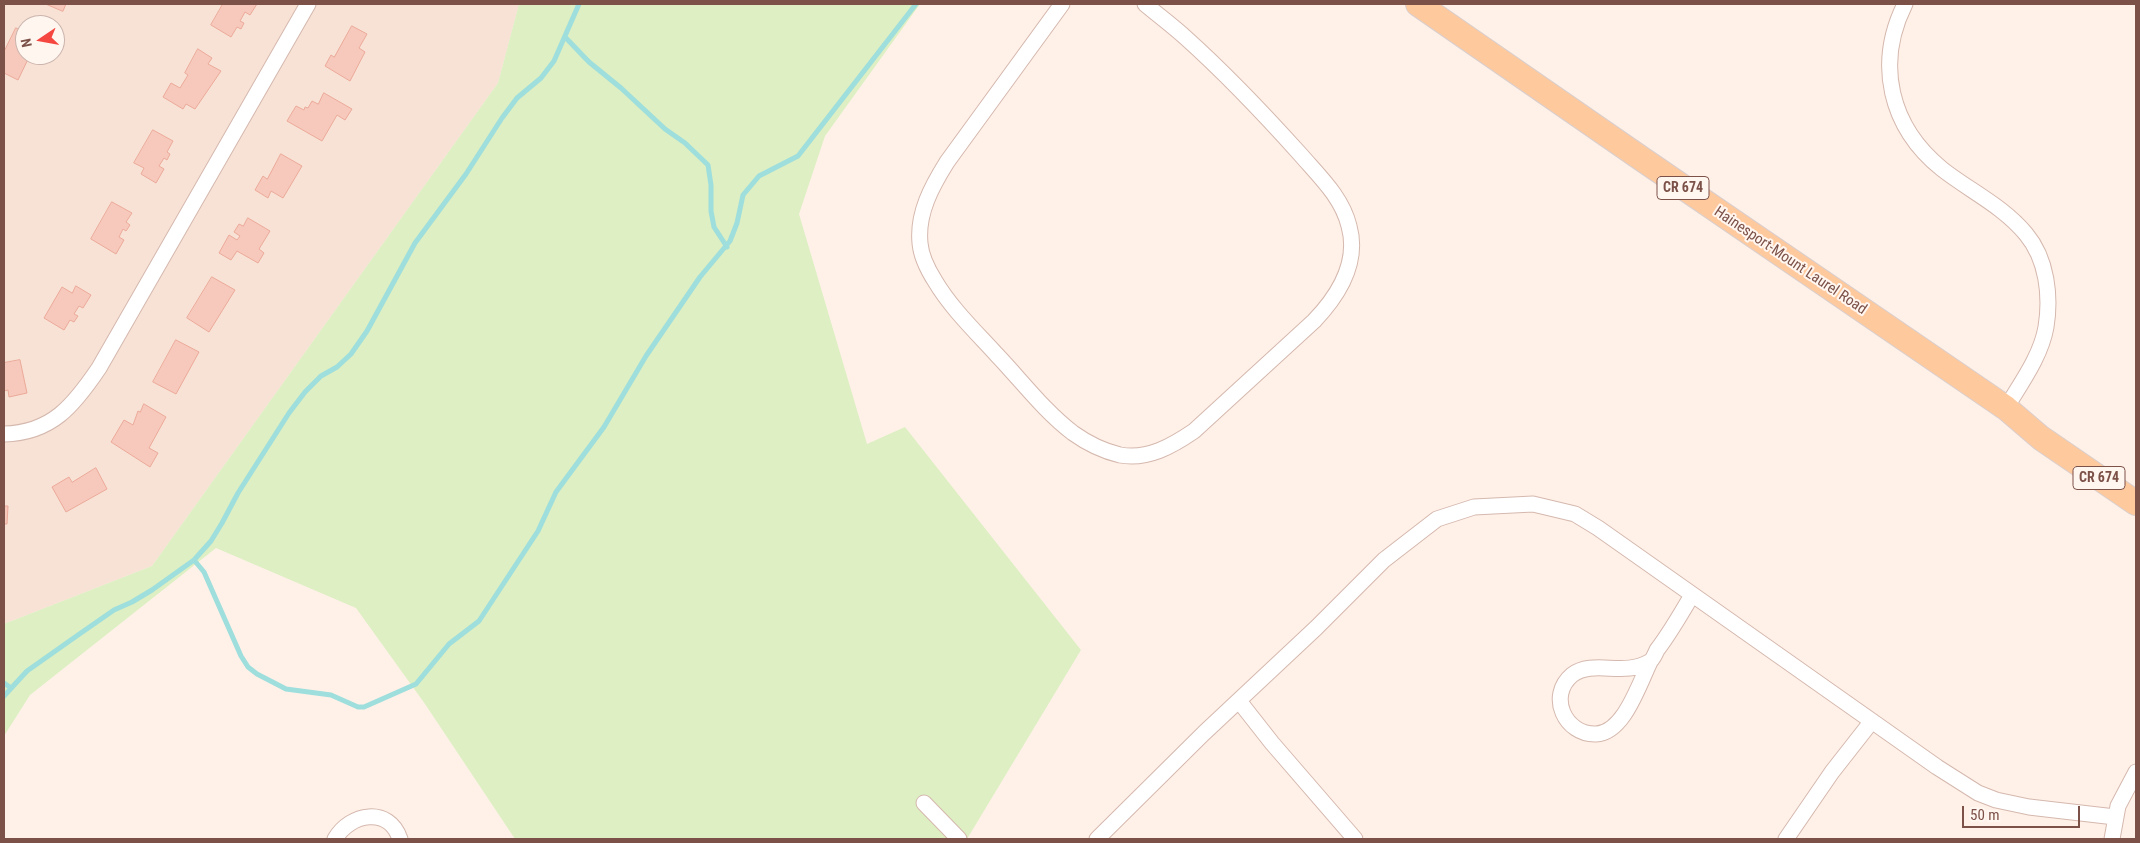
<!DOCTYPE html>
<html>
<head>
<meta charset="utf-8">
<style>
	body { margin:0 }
	#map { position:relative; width:2140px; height:843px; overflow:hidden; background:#fff1e8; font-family:"Roboto Condensed",sans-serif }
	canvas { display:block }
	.frame { position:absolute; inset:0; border:5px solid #7c5148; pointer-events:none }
	.north { position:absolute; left:15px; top:15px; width:50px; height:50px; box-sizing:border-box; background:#fff6f0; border:1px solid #cbb4ad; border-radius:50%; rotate:258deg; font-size:14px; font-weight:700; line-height:20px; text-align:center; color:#7c5148 }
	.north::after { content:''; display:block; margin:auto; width:18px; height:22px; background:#f54740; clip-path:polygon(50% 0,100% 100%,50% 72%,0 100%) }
	.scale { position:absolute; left:1962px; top:806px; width:118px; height:22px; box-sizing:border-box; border:2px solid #7c5148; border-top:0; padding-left:6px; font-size:15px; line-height:18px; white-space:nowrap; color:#7c5148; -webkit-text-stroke:4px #fff6f0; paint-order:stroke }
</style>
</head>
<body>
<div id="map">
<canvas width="2140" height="843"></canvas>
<div class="frame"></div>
<div class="north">N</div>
<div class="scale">50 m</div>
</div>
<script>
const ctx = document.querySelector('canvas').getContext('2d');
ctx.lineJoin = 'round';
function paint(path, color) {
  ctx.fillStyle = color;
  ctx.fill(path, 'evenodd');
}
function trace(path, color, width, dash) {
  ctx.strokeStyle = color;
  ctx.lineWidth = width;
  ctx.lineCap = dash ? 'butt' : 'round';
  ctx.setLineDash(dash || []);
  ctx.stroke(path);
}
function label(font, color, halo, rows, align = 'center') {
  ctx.font = font + ' "Roboto Condensed",sans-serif';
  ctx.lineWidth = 4;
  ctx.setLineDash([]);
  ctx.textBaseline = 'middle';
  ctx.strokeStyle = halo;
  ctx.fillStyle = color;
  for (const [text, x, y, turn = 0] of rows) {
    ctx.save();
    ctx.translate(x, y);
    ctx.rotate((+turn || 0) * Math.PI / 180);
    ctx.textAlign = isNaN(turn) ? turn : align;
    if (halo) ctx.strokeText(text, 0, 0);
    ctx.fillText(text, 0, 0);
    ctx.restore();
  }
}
const residential = new Path2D(`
	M 4,4 L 519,4 L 498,83 L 152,566 L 4,624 ZM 25,25 L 55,25 L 55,55 L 25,55 Z`);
const green = new Path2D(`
	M 519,4 L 920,4 L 825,136 L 799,214 L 867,444 L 905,427 L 1081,650 L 967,839 L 515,839 L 425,704 L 356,608 L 216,548 L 30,695 L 4,736 L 4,624 L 152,566 L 498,83 Z`);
const stream = new Path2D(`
	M 565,37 L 589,62 L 621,88 L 665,129 L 685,143 L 708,165 L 711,185 L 711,211 L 714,227 L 727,247
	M 194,560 L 204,572 L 241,656 L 248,667 L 257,674 L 286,689 L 331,695 L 358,707 L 364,707 L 416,684 L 449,644 L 479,621 L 538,531 L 556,492 L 604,427 L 646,356 L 700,277 L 730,241 L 737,223 L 743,195 L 759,176 L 798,156 L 916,4
	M 4,683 L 11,688
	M 4,696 L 27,671 L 78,635 L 114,610 L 132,602 L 152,590 L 194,560 L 211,541 L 222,523 L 238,493 L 289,413 L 305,392 L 321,376 L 337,367 L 351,354 L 367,331 L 415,243 L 466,174 L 502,118 L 517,98 L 541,78 L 554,61 L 579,4`);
const building = new Path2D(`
	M 46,4 L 66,4 L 63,11 Z
	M 223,4 L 257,4 L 250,15 L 245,12 L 240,21 L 244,23 L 241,29 L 237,27 L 231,37 L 211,25 Z
	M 352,26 L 367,34 L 359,48 L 365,52 L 350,81 L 325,66 L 331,55 L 334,57 Z
	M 16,28 L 25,32 L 25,55 L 30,55 L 18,80 L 4,73 L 4,52 Z
	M 198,49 L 212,58 L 208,64 L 221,71 L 195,109 L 186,104 L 183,109 L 163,97 L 171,83 L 180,88 L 188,75 L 185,73 Z
	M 324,93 L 352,109 L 345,120 L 337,115 L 322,141 L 287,121 L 296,106 L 304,110 L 305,107 L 308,108 L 312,101 L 318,104 Z
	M 153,130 L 173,141 L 167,152 L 170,154 L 167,160 L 164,158 L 159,166 L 164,169 L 156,183 L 141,174 L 144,168 L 134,163 Z
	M 281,154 L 302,166 L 283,198 L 271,191 L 268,198 L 255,190 L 263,176 L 267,179 Z
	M 112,202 L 132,213 L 126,222 L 130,225 L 126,231 L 123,229 L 119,237 L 124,240 L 116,254 L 91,239 Z
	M 248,218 L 270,231 L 259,249 L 264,253 L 258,263 L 237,251 L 231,260 L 219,253 L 229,235 L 237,240 L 240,236 L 234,232 L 239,224 L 243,226 Z
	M 212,277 L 235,290 L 209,332 L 187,318 Z
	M 76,286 L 91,295 L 83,308 L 79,306 L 74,314 L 78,316 L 74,322 L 70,320 L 64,330 L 44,318 L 62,287 L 72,293 Z
	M 176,340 L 199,352 L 176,394 L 153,382 Z
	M 20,360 L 27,393 L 9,397 L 8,390 L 4,391 L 4,363 Z
	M 144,404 L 166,417 L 149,448 L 158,453 L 150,467 L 111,442 L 124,420 L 133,425 L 138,411 L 140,412 Z
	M 96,468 L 107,489 L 66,512 L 52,487 L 69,477 L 72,482 Z
	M 4,506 L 8,506 L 7,524 L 4,524 Z`);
const minor = new Path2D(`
	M 1062,4 L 947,162 C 932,186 917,213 920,243 C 921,256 928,270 935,281 C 951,308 975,331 996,354 C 1021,380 1044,411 1073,433 C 1087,443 1103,451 1120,455 C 1148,460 1172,446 1194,431 L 1314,321 C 1339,295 1359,262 1349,226 C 1342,197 1319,176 1300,154 C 1264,114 1226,74 1186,38 C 1173,26 1158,15 1145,4
	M 1905,4 C 1875,64 1890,127 1942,169 C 1970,191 2003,206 2026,234 C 2047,259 2051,296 2046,327 C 2041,356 2021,383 2006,408
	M 4,434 C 52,433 74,405 99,368 L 308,4
	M 1650,662 C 1639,684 1624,733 1596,734 C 1565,735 1547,696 1572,675 C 1593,659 1624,677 1649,662 C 1653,660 1655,654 1657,650 C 1670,633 1681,614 1692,595
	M 1239,701 L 1272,743 L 1355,839
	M 924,803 L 959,839
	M 335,839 C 350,813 389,806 400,839
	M 1097,839 L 1204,733 L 1316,628 L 1384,560 L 1437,519 L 1474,507 L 1533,504 L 1575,514 L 1598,528 L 1937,767 L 1978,793 L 1996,800 L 2029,807 L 2115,817
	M 1786,839 L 1832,772 L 1872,721
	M 2112,839 L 2118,806 L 2136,772`);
const primary = new Path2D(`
	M 1418,4 L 1642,159 L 2006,408 L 2041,438 L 2136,503`);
const shields = [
	[1683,188,52],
	[2099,478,52]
];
const shieldNames = [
	["CR 674",1683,188],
	["CR 674",2099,478]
];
const streetNames = [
	["Hainesport-Mount Laurel Road",1790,261,34]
];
paint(residential, '#f7e2d5');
paint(green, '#ddefc3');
trace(stream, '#9ededc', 5);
paint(building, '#f7c9bc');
trace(building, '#ecaa9a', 1);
trace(minor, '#d5b8ae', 17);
trace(primary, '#dacecc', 26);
trace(minor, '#fff', 15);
trace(primary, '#ffc99e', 24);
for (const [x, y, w] of shields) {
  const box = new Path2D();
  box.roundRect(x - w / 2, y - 11.5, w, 23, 4);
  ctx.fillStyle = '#fff6f0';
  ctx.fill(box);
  trace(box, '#7c5148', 1);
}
label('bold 14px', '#7c5148', null, shieldNames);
label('15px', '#7c5148', '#fff6f0', streetNames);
</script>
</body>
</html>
